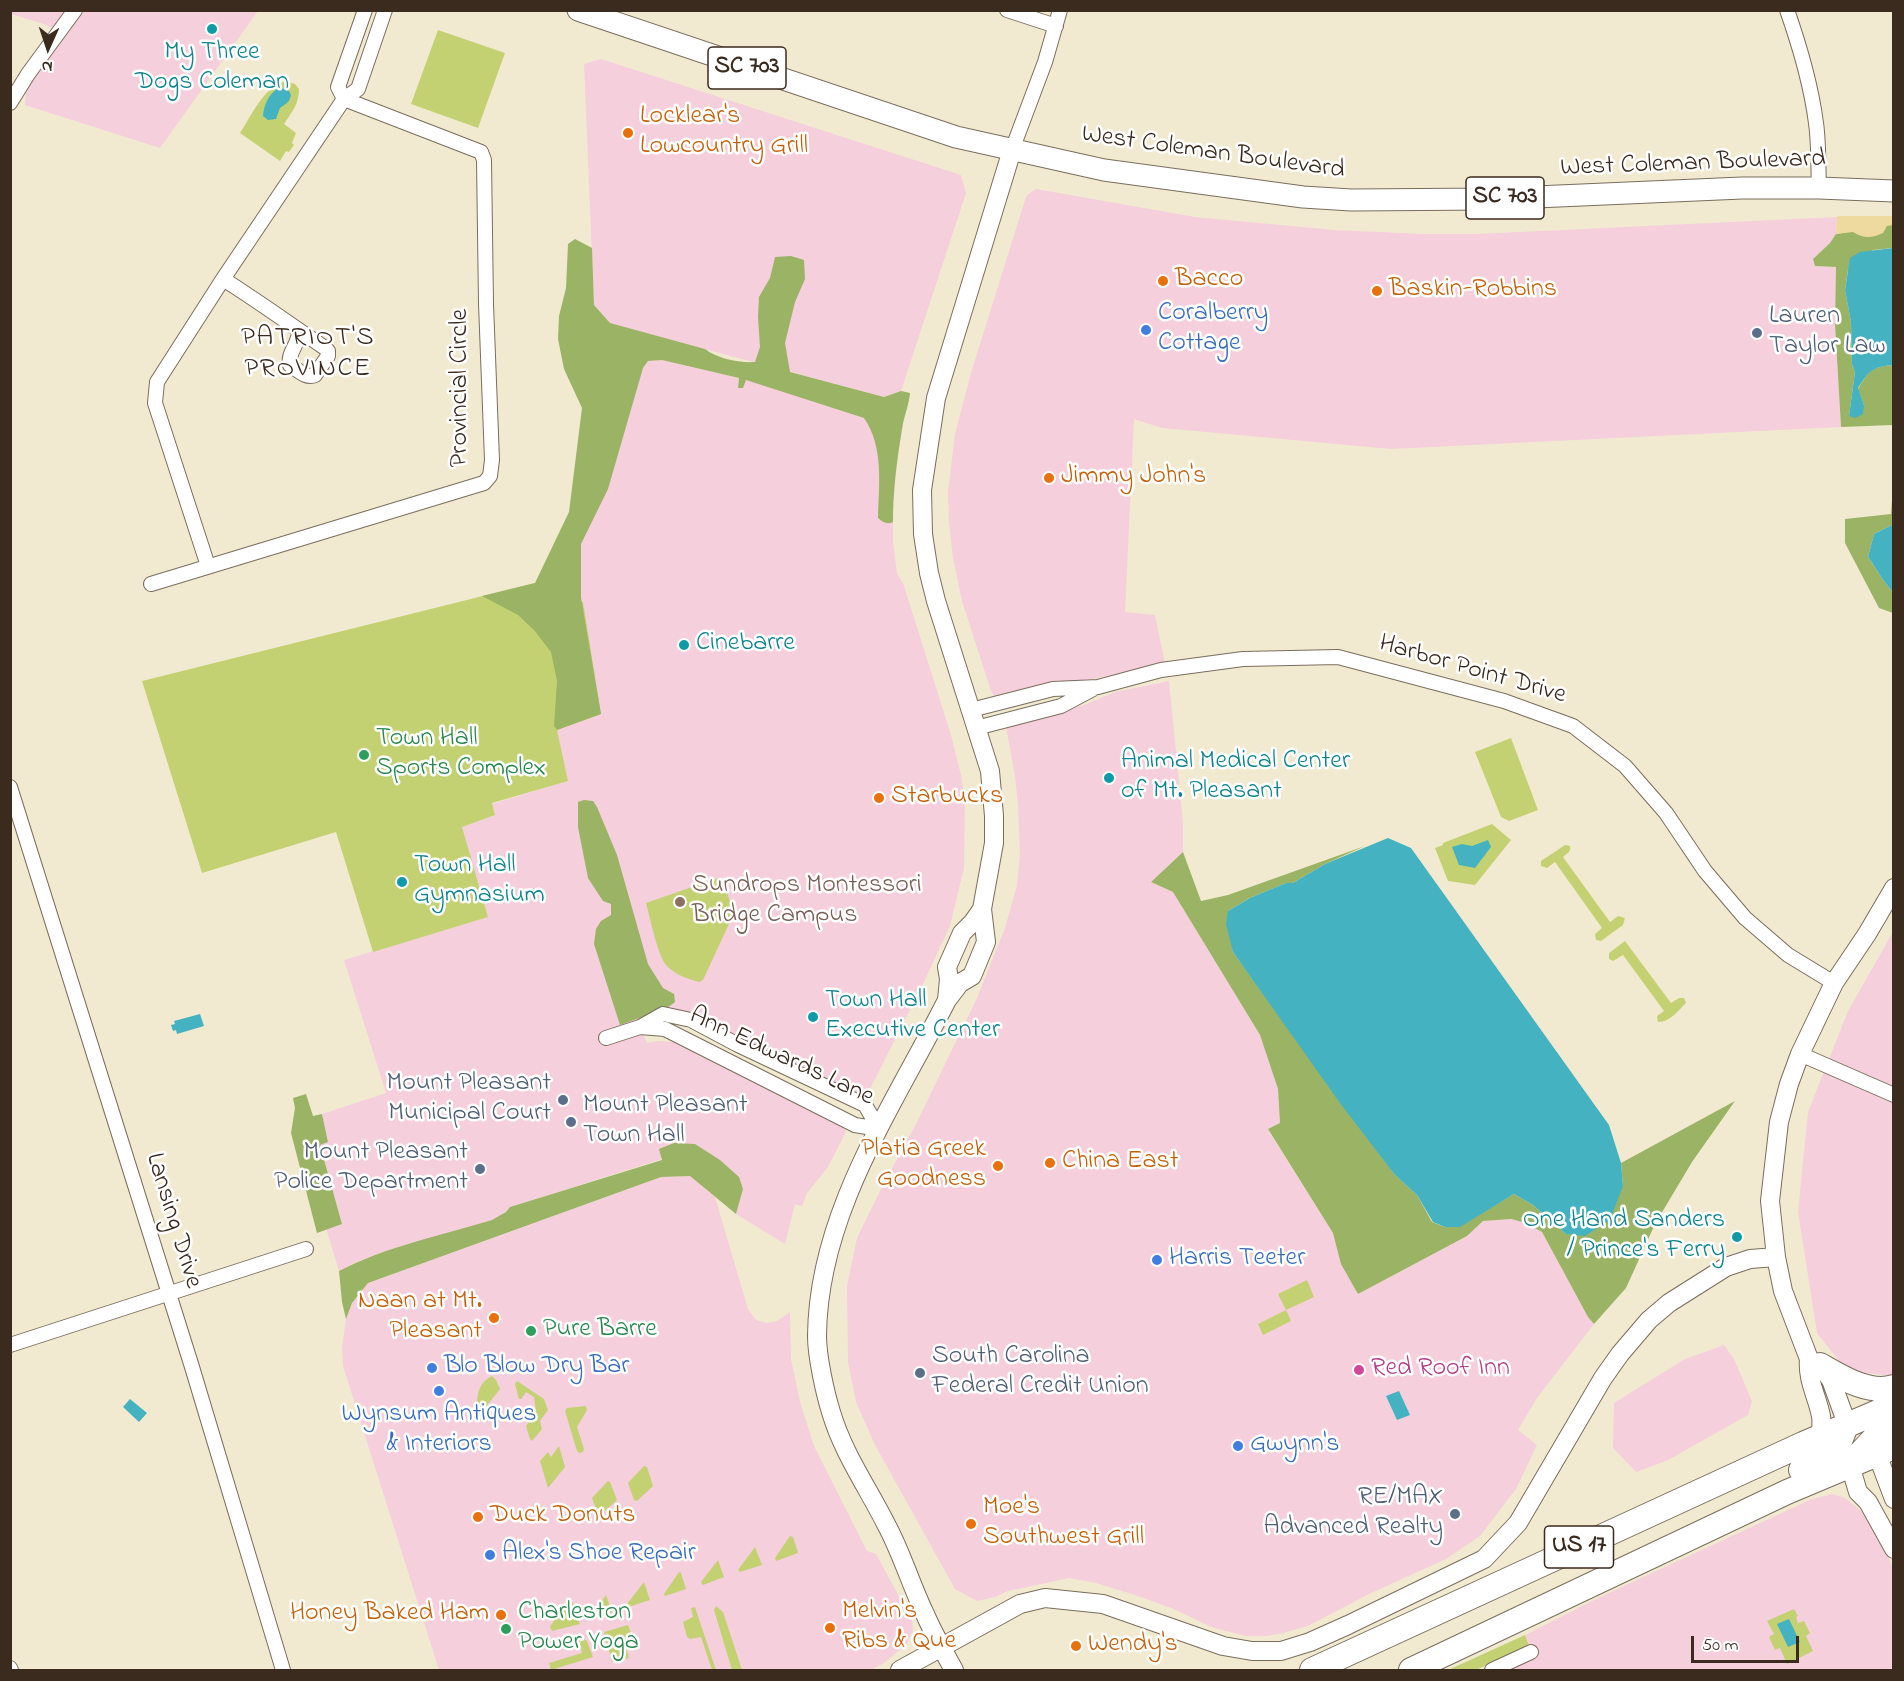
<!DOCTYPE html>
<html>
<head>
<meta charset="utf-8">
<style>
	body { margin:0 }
	#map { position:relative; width:1904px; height:1681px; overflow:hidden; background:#f1ead1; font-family:"Indie Flower",sans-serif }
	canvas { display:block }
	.frame { position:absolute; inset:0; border:12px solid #3b2a1e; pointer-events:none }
	.north { position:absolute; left:18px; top:18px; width:60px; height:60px; -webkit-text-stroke:4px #fff; paint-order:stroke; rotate:183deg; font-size:16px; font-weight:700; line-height:24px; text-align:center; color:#3b2a1e }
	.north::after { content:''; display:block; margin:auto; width:21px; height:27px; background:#3b2a1e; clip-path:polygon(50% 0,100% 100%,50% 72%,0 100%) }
	.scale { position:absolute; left:1691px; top:1636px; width:108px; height:27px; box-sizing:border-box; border:3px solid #3b2a1e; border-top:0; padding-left:8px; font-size:18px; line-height:21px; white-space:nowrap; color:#3b2a1e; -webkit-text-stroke:4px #fff; paint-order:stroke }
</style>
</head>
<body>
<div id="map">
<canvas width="1904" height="1681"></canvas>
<div class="frame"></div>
<div class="north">N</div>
<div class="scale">50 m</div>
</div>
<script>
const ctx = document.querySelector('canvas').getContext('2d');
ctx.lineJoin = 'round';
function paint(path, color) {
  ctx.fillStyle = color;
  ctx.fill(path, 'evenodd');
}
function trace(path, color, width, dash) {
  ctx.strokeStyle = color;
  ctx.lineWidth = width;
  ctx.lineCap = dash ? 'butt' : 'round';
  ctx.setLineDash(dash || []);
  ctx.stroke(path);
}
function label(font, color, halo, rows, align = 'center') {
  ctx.font = font + ' "Indie Flower",sans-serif';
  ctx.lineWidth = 5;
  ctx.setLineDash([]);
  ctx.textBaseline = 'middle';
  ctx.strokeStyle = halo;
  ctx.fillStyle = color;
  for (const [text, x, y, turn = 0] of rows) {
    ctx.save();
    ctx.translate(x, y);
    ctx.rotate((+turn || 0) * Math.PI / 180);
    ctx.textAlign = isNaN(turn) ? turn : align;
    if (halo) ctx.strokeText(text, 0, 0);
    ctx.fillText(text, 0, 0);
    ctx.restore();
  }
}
const built = new Path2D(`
	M 10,11 L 258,11 L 160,148 L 25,105 L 28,74 L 58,31 L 44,24 L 11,14 Z
	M 601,59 L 961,175 L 966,193 L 901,391 L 884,397 L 611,324 L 594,305 L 584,64 Z
	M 1036,189 L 1195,217 L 1334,230 L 1423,234 L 1477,234 L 1837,217 L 1836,234 L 1830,243 L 1813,259 L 1815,266 L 1836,267 L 1835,324 L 1841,427 L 1391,449 L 1162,428 L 1134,419 L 1125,612 L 1155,615 L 1165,664 L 1092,679 L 1061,682 L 1024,691 L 994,696 L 991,691 L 962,601 L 953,558 L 949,523 L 948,492 L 955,434 L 971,373 L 1025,200 L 1027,195 Z
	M 662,360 L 739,378 L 738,387 L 746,379 L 864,418 L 903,425 L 896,467 L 893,500 L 893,541 L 897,574 L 903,583 L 951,735 L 961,775 L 965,802 L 964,868 L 950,926 L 923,984 L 867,1095 L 861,1096 L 757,1049 L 719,1026 L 695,1013 L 667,1008 L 638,1020 L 647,1043 L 657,1041 L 675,1042 L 843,1127 L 846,1132 L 828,1167 L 807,1193 L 802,1206 L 795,1204 L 785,1244 L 736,1214 L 743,1189 L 662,1159 L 510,1207 L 506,1212 L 492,1220 L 391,1250 L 356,1262 L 339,1271 L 326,1228 L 342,1223 L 320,1145 L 328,1141 L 322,1114 L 386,1093 L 344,960 L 488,917 L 461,827 L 495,815 L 492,804 L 567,781 L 557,730 L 583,602 L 581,597 L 581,544 L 643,368 L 648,361 Z
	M 1169,681 L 1183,823 L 1183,852 L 1151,882 L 1173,892 L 1260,1035 L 1278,1089 L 1280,1123 L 1268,1130 L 1333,1233 L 1358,1294 L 1467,1236 L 1483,1221 L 1511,1219 L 1526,1223 L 1542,1232 L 1588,1317 L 1594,1324 L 1537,1398 L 1518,1430 L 1537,1445 L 1516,1489 L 1480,1536 L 1446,1559 L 1369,1594 L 1308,1626 L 1283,1633 L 1266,1636 L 1246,1636 L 1211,1627 L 1174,1609 L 1138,1596 L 1096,1583 L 1069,1578 L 1008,1591 L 995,1597 L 977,1601 L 955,1589 L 875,1445 L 856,1402 L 848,1362 L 847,1286 L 857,1238 L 884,1183 L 916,1124 L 977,998 L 1005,928 L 1017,885 L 1020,854 L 1018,805 L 1015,776 L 1006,727 L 1009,723 L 1084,705 L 1115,692 Z
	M 1893,932 L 1893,1376 L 1847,1371 L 1817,1333 L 1798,1212 L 1808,1112 L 1848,1011 Z
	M 690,1176 L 715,1197 L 748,1309 L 756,1320 L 767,1323 L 777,1321 L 790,1312 L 791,1359 L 800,1402 L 814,1446 L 867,1551 L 876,1554 L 912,1620 L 913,1630 L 906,1645 L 884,1663 L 871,1670 L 439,1670 L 343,1366 L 342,1347 L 346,1319 L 352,1303 L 368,1283 L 661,1177 Z
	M 1724,1345 L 1734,1359 L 1752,1401 L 1748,1415 L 1668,1460 L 1636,1472 L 1613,1448 L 1614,1403 L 1685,1359 Z
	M 1832,1494 L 1845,1498 L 1865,1514 L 1884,1543 L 1893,1570 L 1893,1670 L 1507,1670 L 1534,1657 L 1525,1635 L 1600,1597 L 1812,1499 Z`);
const green = new Path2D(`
	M 438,30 L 505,53 L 478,128 L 411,104 Z
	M 286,81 L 295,84 L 299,89 C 299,104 292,112 284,124 L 296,133 L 292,143 L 294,145 L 289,152 L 286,151 L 280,161 L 240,133 C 252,115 264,86 286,81 Z
	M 535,583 L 583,602 L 601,714 L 557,730 L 568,781 L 492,803 L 495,815 L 462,827 L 488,917 L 373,952 L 336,832 L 202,873 L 142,681 Z
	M 1511,738 L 1538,810 L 1509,821 L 1501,817 L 1475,752 Z
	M 1492,824 L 1511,840 L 1475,885 L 1448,881 L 1435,848 L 1443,845 L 1443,843 Z
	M 1565,845 L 1570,846 C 1571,853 1567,853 1563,857 L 1610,922 L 1618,916 L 1625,918 L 1623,925 L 1601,941 L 1596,940 L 1595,934 L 1602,928 L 1555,862 L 1547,868 L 1541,866 L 1541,861 Z
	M 718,878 L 723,881 L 734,913 L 703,980 L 699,982 C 688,979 676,975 668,967 C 658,959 650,917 646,903 Z
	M 1625,941 L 1671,1003 L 1679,998 L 1684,998 L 1686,1003 C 1678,1011 1670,1022 1658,1022 L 1657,1016 L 1664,1011 L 1623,955 L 1613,961 L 1609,959 L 1609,953 Z
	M 1307,1280 L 1314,1297 L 1286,1310 L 1291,1321 L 1263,1335 L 1258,1324 L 1286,1310 L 1278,1294 Z
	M 492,1376 L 496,1380 L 500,1389 L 481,1413 L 478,1410 C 476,1396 478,1383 492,1376 Z
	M 517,1381 L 544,1399 L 548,1410 L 540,1421 L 542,1429 L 532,1441 L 530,1439 L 526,1426 L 536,1411 L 534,1397 L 526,1392 L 521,1399 L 519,1399 L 515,1384 Z
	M 586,1406 L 587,1410 L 577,1427 L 584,1449 L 583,1452 L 579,1453 L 577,1451 L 565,1411 L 567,1408 Z
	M 559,1446 L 565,1467 L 548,1488 L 540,1461 L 548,1452 L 551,1457 Z
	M 644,1466 L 647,1467 L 653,1486 L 637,1501 L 634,1500 L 628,1483 Z
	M 608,1481 L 610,1482 L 617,1500 L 600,1515 L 598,1515 L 592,1498 Z
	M 790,1536 L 793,1537 L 798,1553 L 776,1561 L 775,1558 Z
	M 755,1547 L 762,1565 L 740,1572 L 738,1570 Z
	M 718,1560 L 724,1577 L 703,1585 L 701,1582 Z
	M 679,1572 L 681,1573 L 686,1589 L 665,1596 L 664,1594 Z
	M 644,1582 L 650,1600 L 628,1607 L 627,1604 Z
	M 606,1595 L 612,1612 L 591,1619 L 590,1617 Z
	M 566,1601 L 570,1601 L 573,1603 L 580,1624 L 552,1631 L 550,1627 Z
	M 716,1606 L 723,1612 L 742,1670 L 732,1670 L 714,1610 Z
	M 695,1607 L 716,1670 L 712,1670 L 701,1637 L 690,1639 L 687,1637 L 683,1622 L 693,1617 L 691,1608 Z
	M 1794,1609 L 1798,1616 L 1796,1617 L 1798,1623 L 1804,1621 L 1810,1633 L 1806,1636 L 1813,1651 L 1787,1664 L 1780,1648 L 1775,1650 L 1769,1637 L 1774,1634 L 1767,1621 Z
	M 628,1625 L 632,1636 L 624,1640 L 629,1658 L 612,1662 L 604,1632 Z
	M 1525,1635 L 1529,1646 L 1476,1670 L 1448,1670 Z
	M 584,1639 L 587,1641 L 593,1657 L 551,1670 L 549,1663 L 582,1653 L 580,1644 L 581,1641 Z`);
const forest = new Path2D(`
	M 1887,225 L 1893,225 L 1893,248 L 1873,250 L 1848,270 L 1845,290 L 1851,322 L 1852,364 L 1855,372 L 1849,416 L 1864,405 L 1858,389 C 1869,370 1872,367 1893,365 L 1893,425 L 1841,427 L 1835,324 L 1836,267 L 1815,266 L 1813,259 L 1830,243 L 1836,234 Z
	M 575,239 L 592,248 L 594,305 L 610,323 L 705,349 C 718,359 739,363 755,362 L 760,347 L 758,317 L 759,297 L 770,278 L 775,257 L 791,256 L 804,260 L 805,279 L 795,302 L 785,343 L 790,372 L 884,397 L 901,391 L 910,393 C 909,405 904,416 902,429 C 897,460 893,490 893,522 C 888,525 882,522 878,518 C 879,484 884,447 864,418 L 746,380 L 743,388 L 738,388 L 739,378 L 662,360 L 648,361 L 643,368 L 608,489 L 581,544 L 581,597 L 601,714 L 557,730 L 554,726 L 557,681 L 551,652 L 534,630 L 518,615 L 482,596 L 535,583 L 569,512 L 582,408 L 564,369 L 558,339 L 559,316 L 566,288 L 568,244 Z
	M 1893,486 L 1893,522 L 1892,525 L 1874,534 L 1868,557 C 1877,569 1883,582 1893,592 L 1893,613 L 1879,608 L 1845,543 L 1845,519 L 1891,514 Z
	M 584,800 L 593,801 L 597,807 L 617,855 L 648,964 L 663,988 L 674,994 L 675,1002 L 667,1008 L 620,1025 L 594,944 L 596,929 L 601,921 L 611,915 L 611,904 L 603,901 L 588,878 L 578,827 L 578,802 Z
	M 1365,846 L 1325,864 L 1293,883 L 1286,883 L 1250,898 L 1228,911 L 1233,952 L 1395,1175 L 1417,1195 L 1432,1222 L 1445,1227 L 1460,1226 L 1514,1194 L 1533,1205 L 1566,1234 L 1623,1186 L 1621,1163 L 1735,1101 L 1692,1162 L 1655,1224 L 1626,1288 L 1594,1324 L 1588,1317 L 1542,1232 L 1526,1223 L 1511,1219 L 1483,1221 L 1467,1236 L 1358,1294 L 1341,1264 L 1333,1233 L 1268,1129 L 1280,1123 L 1278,1089 L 1260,1035 L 1173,892 L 1151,882 L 1183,852 L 1201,901 L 1228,895 Z
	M 306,1094 L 313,1116 L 322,1114 L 328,1142 L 320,1145 L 342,1224 L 317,1233 L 291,1133 L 295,1108 L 293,1098 Z
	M 674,1143 L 695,1144 L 720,1160 L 739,1177 L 743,1189 L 736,1214 L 690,1176 L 661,1177 L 368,1283 L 352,1303 L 346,1319 L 342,1302 L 339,1271 C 385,1247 442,1235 492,1220 L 506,1212 L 510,1207 L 662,1160 L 659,1149 Z`);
const sand = new Path2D(`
	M 1839,216 L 1893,216 L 1893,225 L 1887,226 L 1883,233 C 1872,238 1864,239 1853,232 L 1836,234 L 1837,217 Z`);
const water = new Path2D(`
	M 280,87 L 289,91 L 291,95 C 289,104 286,103 280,108 L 276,119 L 268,120 L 263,116 C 264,104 269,93 280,87 Z
	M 1893,248 L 1893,365 C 1872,367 1869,371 1858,388 L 1864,405 L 1863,414 L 1855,418 L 1849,416 L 1855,372 L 1852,364 L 1851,322 L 1845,290 L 1850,258 L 1860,252 Z
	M 1893,522 L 1894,592 L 1893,592 C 1883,582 1877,569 1868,557 L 1874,534 L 1892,525 Z
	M 1388,838 L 1411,848 L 1609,1125 L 1621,1163 L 1623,1186 L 1610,1220 L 1585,1236 L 1566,1234 L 1533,1205 L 1514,1194 L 1460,1227 L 1445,1227 L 1433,1222 L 1417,1195 L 1395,1175 L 1340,1103 L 1233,952 L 1226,924 L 1228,911 L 1250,898 L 1286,883 L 1293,883 L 1325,864 Z
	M 1488,840 L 1491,847 L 1475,868 L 1459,865 L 1452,847 L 1462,844 L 1472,846 Z
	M 200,1014 L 204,1026 L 177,1034 L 176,1030 L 173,1031 L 171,1025 L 175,1024 L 174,1021 Z
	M 1399,1391 L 1410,1415 L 1397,1420 L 1386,1396 Z
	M 130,1399 L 147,1413 L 139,1422 L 123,1407 Z
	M 1789,1619 L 1800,1642 L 1788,1647 L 1777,1624 Z`);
const street = new Path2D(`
	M 365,10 L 338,87 L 344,99 L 358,89 L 385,10
	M 1007,10 L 1056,26
	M 1787,10 C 1800,47 1811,84 1816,123 C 1819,144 1818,166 1819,188
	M 10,103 L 28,74 L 75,10
	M 1012,150 L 1045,62 L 1060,10
	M 223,279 C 258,301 291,325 325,348 L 328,351 L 328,356 L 315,375 C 306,379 298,370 290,365 C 287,352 300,344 299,330
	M 151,584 L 484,483 L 490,476 L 492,460 L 486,304 L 484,160 L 481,152 L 344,99 L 223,279 L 157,382 L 155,403 L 208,566
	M 971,710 L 1053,689 L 1098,687 L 1161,670 L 1243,659 L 1338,657 L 1504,701 L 1573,726 L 1625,766 L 1666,813 L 1705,871 L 1745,918 L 1788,955 L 1834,983
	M 976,728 L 1061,706 L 1093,689
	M 10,787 L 192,1367 L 283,1670
	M 640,1027 L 665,1029 L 855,1125 L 879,1129
	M 606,1038 L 640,1027 L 663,1014 L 691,1020 L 738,1045 L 865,1105 L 879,1129
	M 1800,1054 L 1894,1095
	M 10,1345 L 306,1249
	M 10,1668 L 11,1670
	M 1492,1670 L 1531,1652`);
const secondary = new Path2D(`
	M 947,1000 L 949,979 L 947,967 L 962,933 L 973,922 L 982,909
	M 1821,1366 L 1831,1380 L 1847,1424
	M 1821,1435 C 1821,1429 1822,1422 1821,1416 C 1817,1396 1807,1380 1809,1359 L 1783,1291 L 1776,1257 L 1770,1201 L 1779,1122 L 1789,1084 L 1800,1054 L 1834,983 L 1867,934 L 1894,888
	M 1877,1454 L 1894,1499
	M 1850,1465 L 1858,1492 L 1868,1502 L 1894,1549
	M 900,1670 L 1020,1604 L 1045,1598 L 1103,1604 L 1223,1646 L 1252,1651 L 1281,1651 L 1310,1642 L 1348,1625 L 1484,1559 L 1518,1523 L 1603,1378 L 1620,1354 L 1649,1320 L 1669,1303 L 1726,1267 L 1750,1259 L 1776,1257
	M 954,1670 C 944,1652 933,1633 925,1614 C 911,1585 902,1554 887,1526 C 868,1488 843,1453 831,1412 C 825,1393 817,1356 817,1336 C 818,1213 893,1107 947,1000 L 960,983 L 972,976 L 986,942 L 982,909 L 994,843 L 994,816 L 990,771 L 936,601 L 929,573 L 923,534 L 922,490 L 936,398 L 1012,150`);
const primary = new Path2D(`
	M 578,10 L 956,137 L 1104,170 L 1303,197 L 1351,200 L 1490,199 L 1742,188 L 1819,188 L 1894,191`);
const highway = new Path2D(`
	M 1820,1365 C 1841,1377 1869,1395 1894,1387
	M 1853,1461 L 1880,1432 L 1894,1426
	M 1801,1470 L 1835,1453 L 1847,1424
	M 1312,1670 L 1803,1444 L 1894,1405
	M 1411,1670 L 1787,1492 L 1894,1447`);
const markers = [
	[212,29,6,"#0f9aa8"],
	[628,133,6,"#e8710a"],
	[1163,281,6,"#e8710a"],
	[1377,291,6,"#e8710a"],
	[1146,330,6,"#3f7fe0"],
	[1757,333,6,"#5c6f8a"],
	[1049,478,6,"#e8710a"],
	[684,645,6,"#0f9aa8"],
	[364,755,6,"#2e9e5b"],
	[1109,778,6,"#0f9aa8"],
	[879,798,6,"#e8710a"],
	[402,882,6,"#0f9aa8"],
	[680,902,6,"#8d6e63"],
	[813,1017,6,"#0f9aa8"],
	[563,1100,6,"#5c6f8a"],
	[571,1122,6,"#5c6f8a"],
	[1050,1163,6,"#e8710a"],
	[998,1166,6,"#e8710a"],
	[480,1169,6,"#5c6f8a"],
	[1737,1237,6,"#0f9aa8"],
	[1157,1260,6,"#3f7fe0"],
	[494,1318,6,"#e8710a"],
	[531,1331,6,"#2e9e5b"],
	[432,1368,6,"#3f7fe0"],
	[1359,1370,6,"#d1479c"],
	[920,1373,6,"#5c6f8a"],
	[439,1391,6,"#3f7fe0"],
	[1238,1446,6,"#3f7fe0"],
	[1455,1514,6,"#5c6f8a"],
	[478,1517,6,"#e8710a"],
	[971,1524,6,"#e8710a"],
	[490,1555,6,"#3f7fe0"],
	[501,1615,6,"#e8710a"],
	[830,1628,6,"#e8710a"],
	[506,1629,6,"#2e9e5b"],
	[1076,1646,6,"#e8710a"]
];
const shields = [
	[747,68,78],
	[1505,198,78],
	[1579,1547,69]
];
const shieldNames = [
	["SC 703",747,68],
	["SC 703",1505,198],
	["US 17",1579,1547]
];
const cultureNames = [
	["My Three",212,54,"center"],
	["Dogs Coleman",212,84,"center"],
	["Cinebarre",696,645],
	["Animal Medical Center",1121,763],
	["of Mt. Pleasant",1121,793],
	["Town Hall",414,867],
	["Gymnasium",414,897],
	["Town Hall",825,1002],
	["Executive Center",825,1032],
	["One Hand Sanders",1725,1222,"right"],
	["/ Prince's Ferry",1725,1252,"right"]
];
const foodNames = [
	["Locklear's",640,118],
	["Lowcountry Grill",640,148],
	["Bacco",1175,281],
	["Baskin-Robbins",1389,291],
	["Jimmy John's",1061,478],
	["Starbucks",891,798],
	["Platia Greek",986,1151,"right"],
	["Goodness",986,1181,"right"],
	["China East",1062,1163],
	["Naan at Mt.",482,1303,"right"],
	["Pleasant",482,1333,"right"],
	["Moe's",983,1509],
	["Southwest Grill",983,1539],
	["Duck Donuts",490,1517],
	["Melvin's",842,1613],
	["Ribs & Que",842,1643],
	["Honey Baked Ham",489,1615,"right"],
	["Wendy's",1088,1646]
];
const streetNames = [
	["West Coleman Boulevard",1213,154,8],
	["West Coleman Boulevard",1693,165,-2],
	["Provincial Circle",462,388,-90],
	["Harbor Point Drive",1472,671,16],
	["Ann Edwards Lane",781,1058,25],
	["Lansing Drive",172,1221,73]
];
const shopNames = [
	["Coralberry",1158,315],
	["Cottage",1158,345],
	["Harris Teeter",1169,1260],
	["Blo Blow Dry Bar",444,1368],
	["Wynsum Antiques",439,1416,"center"],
	["& Interiors",439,1446,"center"],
	["Gwynn's",1250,1446],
	["Alex's Shoe Repair",502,1555]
];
const serviceNames = [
	["Lauren",1769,318],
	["Taylor Law",1769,348],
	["Mount Pleasant",551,1085,"right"],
	["Municipal Court",551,1115,"right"],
	["Mount Pleasant",583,1107],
	["Town Hall",583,1137],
	["Mount Pleasant",468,1154,"right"],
	["Police Department",468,1184,"right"],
	["South Carolina",932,1358],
	["Federal Credit Union",932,1388],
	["RE/MAX",1443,1499,"right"],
	["Advanced Realty",1443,1529,"right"]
];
const leisureNames = [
	["Town Hall",376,740],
	["Sports Complex",376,770],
	["Pure Barre",543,1331],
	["Charleston",518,1614],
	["Power Yoga",518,1644]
];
const educationNames = [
	["Sundrops Montessori",692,887],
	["Bridge Campus",692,917]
];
const hotelNames = [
	["Red Roof Inn",1371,1370]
];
const neighbourhoodNames = [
	["PATRIOT'S",308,340],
	["PROVINCE",308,371]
];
paint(built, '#f5cfdb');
paint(green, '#c4d173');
paint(forest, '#9bb365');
paint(sand, '#eeda9e');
paint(water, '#44b2c1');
trace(street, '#7b6d5d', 16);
trace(secondary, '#7b6d5d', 20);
trace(primary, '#7b6d5d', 23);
trace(highway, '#7b6d5d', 26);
trace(street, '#fff', 14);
trace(secondary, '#fff', 18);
trace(primary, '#fff', 21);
trace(highway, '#fff', 24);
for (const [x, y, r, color] of markers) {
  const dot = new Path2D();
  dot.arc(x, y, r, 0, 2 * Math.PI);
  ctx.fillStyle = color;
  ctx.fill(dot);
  trace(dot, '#fff', 2);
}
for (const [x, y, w] of shields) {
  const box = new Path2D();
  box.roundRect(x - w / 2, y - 21, w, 42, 4.5);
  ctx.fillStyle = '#fff';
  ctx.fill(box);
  trace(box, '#3b2a1e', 1.5);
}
label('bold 24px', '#3b2a1e', null, shieldNames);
label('26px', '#0d838f', '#fff', cultureNames, 'left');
label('26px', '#c56008', '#fff', foodNames, 'left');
label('26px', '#3b2a1e', '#fff', streetNames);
label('26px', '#366cbe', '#fff', shopNames, 'left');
label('26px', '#4e5e75', '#fff', serviceNames, 'left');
label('26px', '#27864d', '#fff', leisureNames, 'left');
label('26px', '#785e54', '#fff', educationNames, 'left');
label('26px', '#b23c85', '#fff', hotelNames, 'left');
ctx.letterSpacing = '1.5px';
label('27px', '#3b2a1e', '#fff', neighbourhoodNames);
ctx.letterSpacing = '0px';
</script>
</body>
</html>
